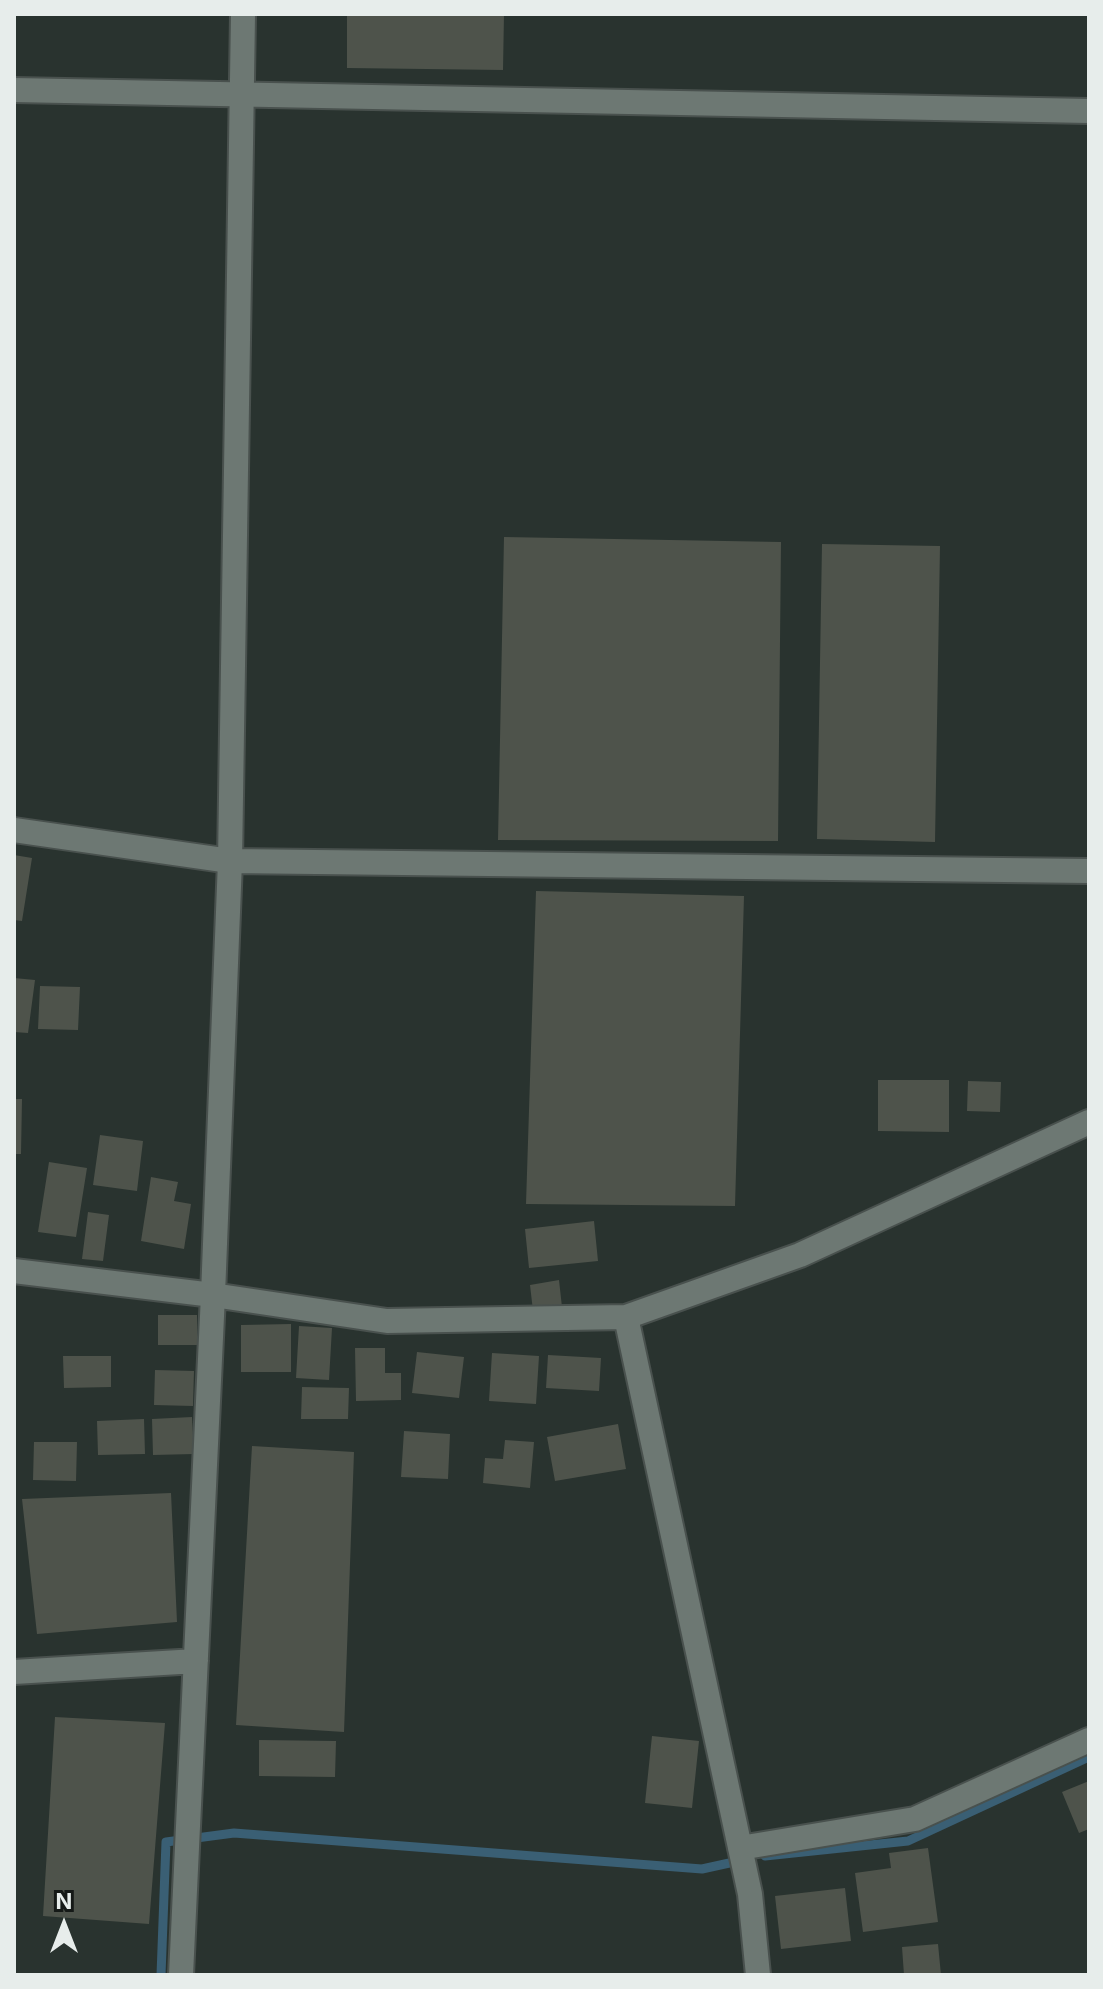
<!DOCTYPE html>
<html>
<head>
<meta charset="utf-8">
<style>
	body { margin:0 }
	#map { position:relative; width:1103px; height:1989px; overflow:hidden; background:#29332f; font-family:Inter,sans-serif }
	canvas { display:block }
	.frame { position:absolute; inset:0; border:16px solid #e7edeb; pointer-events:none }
	.north { position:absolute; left:24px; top:1885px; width:80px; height:80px; -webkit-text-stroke:6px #151917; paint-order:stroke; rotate:0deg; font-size:22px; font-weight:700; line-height:32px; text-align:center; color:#e7edeb }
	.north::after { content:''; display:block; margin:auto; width:28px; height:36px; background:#e7edeb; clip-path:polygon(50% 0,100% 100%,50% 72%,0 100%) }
</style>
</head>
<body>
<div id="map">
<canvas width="1103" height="1989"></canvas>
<div class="frame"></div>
<div class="north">N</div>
</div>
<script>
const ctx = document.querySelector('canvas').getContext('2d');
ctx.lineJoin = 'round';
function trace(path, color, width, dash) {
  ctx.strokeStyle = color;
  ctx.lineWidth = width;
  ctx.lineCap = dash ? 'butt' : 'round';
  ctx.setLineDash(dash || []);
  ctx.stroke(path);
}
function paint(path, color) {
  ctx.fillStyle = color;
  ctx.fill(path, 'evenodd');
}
const stream = new Path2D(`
	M 765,1856 L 908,1841 L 1089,1757
	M 161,1975 L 166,1842 L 234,1833 L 702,1869 L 743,1860`);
const building = new Path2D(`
	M 347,14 L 504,14 L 503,70 L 347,68 Z
	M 504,537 L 781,542 L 778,841 L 498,840 Z
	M 822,544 L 940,546 L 935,842 L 817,839 Z
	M 14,855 L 32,858 L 22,921 L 14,920 Z
	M 536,891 L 744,896 L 735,1206 L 526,1204 Z
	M 14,978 L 35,980 L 28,1033 L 14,1032 Z
	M 40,986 L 80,987 L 78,1030 L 38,1029 Z
	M 878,1080 L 949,1080 L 949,1132 L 878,1131 Z
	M 968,1081 L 1001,1082 L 1000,1112 L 967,1111 Z
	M 14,1099 L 22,1099 L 21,1154 L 14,1154 Z
	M 100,1135 L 143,1141 L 137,1191 L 93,1185 Z
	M 49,1162 L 87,1168 L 76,1237 L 38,1232 Z
	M 151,1177 L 178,1182 L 174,1201 L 191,1204 L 184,1249 L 141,1241 Z
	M 88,1212 L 109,1215 L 103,1261 L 82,1259 Z
	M 594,1221 L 598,1261 L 529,1268 L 525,1229 Z
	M 559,1280 L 562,1307 L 533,1311 L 530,1285 Z
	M 158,1315 L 197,1315 L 197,1345 L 158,1345 Z
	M 291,1324 L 291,1372 L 241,1372 L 241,1325 Z
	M 299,1326 L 332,1328 L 329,1380 L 296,1378 Z
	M 355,1348 L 385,1348 L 385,1373 L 401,1373 L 401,1400 L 356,1401 Z
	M 417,1352 L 464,1357 L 459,1398 L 412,1393 Z
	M 492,1353 L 539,1356 L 536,1404 L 489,1401 Z
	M 548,1355 L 601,1358 L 599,1391 L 546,1388 Z
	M 63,1356 L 111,1356 L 111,1387 L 64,1388 Z
	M 155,1370 L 194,1371 L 193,1406 L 154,1405 Z
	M 302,1387 L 349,1388 L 348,1419 L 301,1419 Z
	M 192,1417 L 194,1454 L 153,1455 L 152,1419 Z
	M 144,1419 L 145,1454 L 98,1455 L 97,1421 Z
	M 618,1424 L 626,1469 L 555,1481 L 547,1437 Z
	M 404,1431 L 450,1434 L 448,1479 L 401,1477 Z
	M 505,1440 L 534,1442 L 530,1488 L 483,1483 L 485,1458 L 503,1459 Z
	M 34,1442 L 77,1442 L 76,1481 L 33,1480 Z
	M 252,1446 L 354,1452 L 344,1732 L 236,1725 Z
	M 171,1493 L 177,1622 L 37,1634 L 22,1499 Z
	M 55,1717 L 165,1723 L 149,1924 L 43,1916 Z
	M 652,1736 L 699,1741 L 692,1808 L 645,1803 Z
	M 259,1740 L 336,1741 L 335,1777 L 259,1776 Z
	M 1089,1781 L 1089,1829 L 1079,1833 L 1062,1792 Z
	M 928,1848 L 938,1922 L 863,1932 L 855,1873 L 891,1868 L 889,1853 Z
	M 845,1888 L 851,1941 L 781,1949 L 775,1896 Z
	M 938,1944 L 941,1975 L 904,1975 L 902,1947 Z`);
const minor = new Path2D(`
	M 14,90 L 1089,111
	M 14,830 L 230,861 L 1089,871
	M 14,1271 L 213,1295 L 387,1321 L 626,1317 L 800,1255 L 1089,1122
	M 626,1317 L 750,1894 L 758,1975
	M 14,1672 L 196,1661
	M 740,1848 L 915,1819 L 1089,1740
	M 181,1975 L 213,1295 L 230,861 L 243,14`);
trace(stream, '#3a5f74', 9);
paint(building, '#4e534b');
trace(minor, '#49514e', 28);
trace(minor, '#6d7873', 24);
</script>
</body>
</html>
